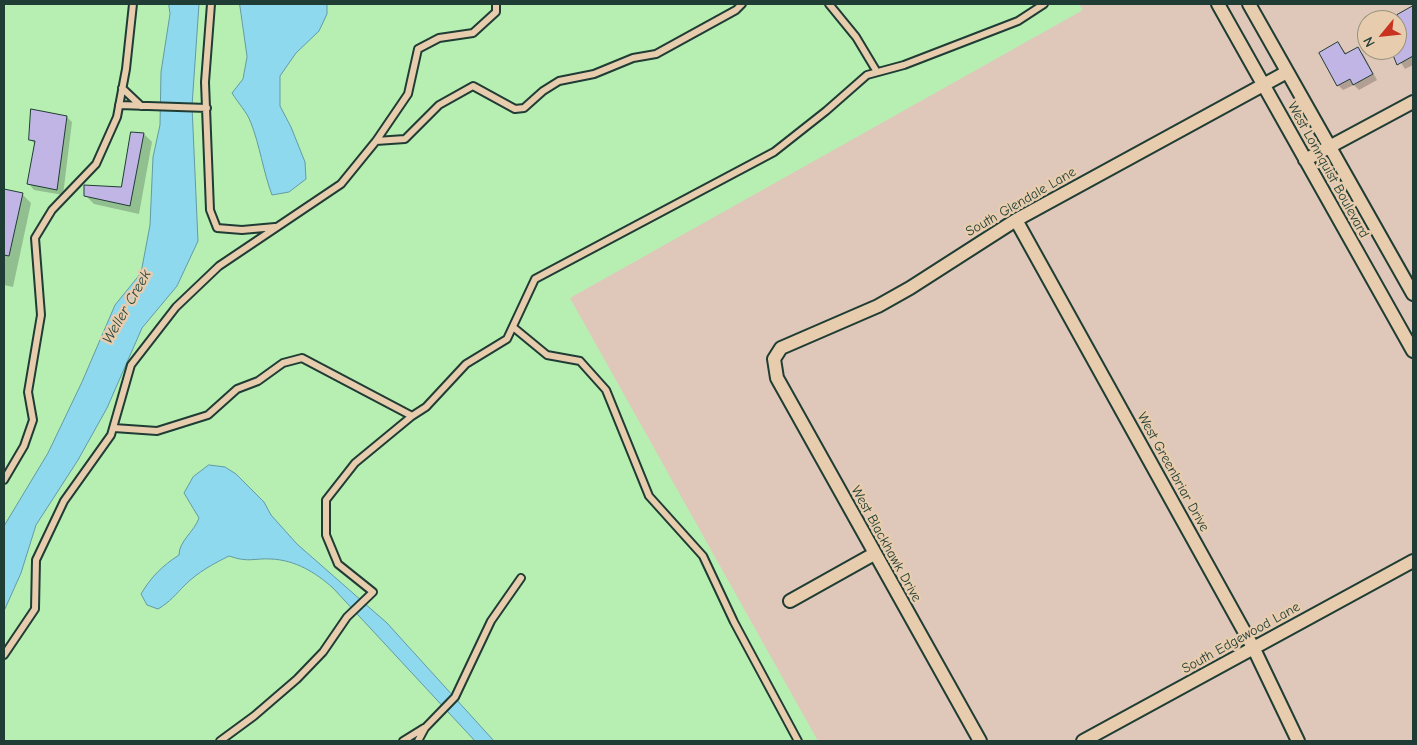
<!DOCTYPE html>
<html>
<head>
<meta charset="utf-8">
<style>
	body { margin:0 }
	#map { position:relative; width:1417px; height:745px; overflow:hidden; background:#dfc7b9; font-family:"Comic Neue",sans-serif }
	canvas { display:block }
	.frame { position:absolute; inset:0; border:5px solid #1f3d34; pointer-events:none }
	.north { position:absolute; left:1357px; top:10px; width:50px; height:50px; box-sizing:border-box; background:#e7ccae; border:1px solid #97937d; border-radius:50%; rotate:242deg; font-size:14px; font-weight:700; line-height:20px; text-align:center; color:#1f3d34 }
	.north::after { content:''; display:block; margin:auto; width:18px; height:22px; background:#c8321e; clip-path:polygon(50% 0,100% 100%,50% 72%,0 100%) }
</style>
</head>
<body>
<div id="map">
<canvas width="1417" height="745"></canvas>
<div class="frame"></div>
<div class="north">N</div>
</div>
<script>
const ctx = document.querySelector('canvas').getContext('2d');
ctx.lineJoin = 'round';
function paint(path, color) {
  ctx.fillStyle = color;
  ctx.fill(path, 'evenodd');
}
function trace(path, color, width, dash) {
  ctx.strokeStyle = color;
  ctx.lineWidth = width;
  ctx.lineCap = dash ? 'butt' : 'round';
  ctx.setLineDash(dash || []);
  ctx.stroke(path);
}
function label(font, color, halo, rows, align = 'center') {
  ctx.font = font + ' "Comic Neue",sans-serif';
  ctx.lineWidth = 5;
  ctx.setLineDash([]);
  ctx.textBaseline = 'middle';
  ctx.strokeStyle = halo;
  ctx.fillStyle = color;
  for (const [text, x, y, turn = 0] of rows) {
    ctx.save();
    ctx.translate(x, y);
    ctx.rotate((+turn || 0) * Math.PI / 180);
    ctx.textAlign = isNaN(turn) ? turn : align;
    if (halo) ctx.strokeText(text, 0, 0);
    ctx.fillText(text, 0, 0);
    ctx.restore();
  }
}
const green = new Path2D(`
	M 4,4 L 1079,4 L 1083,10 L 570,298 L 818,741 L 4,741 Z`);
const water = new Path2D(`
	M 169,4 L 199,4 L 192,106 L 198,241 L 177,286 L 142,328 L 107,408 L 78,460 L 36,525 L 21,573 L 4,611 L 4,526 L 48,453 L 82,382 L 115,305 L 141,273 L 150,225 L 153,157 L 160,125 L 161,72 L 170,14 Z
	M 240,4 L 327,4 L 327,14 L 319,31 L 296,53 L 280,76 L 280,106 L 291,127 L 305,162 L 306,179 L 289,192 L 272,195 C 263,171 260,146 251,123 C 247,112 238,103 232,93 L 243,79 L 247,57 Z
	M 209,465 L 225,467 L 236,474 L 264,502 L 271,515 L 297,544 L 387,623 L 494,741 L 475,741 L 333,588 C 315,572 295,560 271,559 C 253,558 249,563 229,556 C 213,564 198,572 185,585 C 176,594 170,602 158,609 L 147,605 L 141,594 C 151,577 162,566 179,555 C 179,541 194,532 199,518 L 184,493 L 193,477 Z`);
const shadow = new Path2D(`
	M 1410,9 L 1413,12 L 1413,65 L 1405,69 L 1393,50 L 1397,50 L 1397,20 L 1392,18 Z
	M 1338,44 L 1347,54 L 1358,49 L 1363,54 L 1377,80 L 1359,90 L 1354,85 L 1343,90 L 1338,85 Z
	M 67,117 L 72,122 L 63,195 L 34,190 L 29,184 L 36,145 L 30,139 Z
	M 132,133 L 144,134 L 152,142 L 139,214 L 94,204 L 86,196 L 122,188 Z
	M 4,190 L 22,194 L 31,203 L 13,287 L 4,285 Z`);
const building = new Path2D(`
	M 1413,6 L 1413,56 L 1397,65 L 1391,50 L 1397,50 L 1397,15 Z
	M 1338,42 L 1345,54 L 1358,47 L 1373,74 L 1353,85 L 1350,79 L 1337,86 L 1319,53 Z
	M 31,109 L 67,116 L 57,190 L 27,184 L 35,141 L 29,140 Z
	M 131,132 L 144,133 L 130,206 L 84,196 L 84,185 L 121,187 Z
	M 4,189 L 23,193 L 9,256 L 4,255 Z`);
const service = new Path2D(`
	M 211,4 L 205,82 L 210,210 L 217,228 L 242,230 L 275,227
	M 829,4 L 856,37 L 877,72
	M 122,88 L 141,106
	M 119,105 L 207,108
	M 376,141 L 405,139 L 439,105 L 473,86 L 515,109 L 524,108 L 543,91 L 559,81 L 594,74 L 633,58 L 656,54 L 736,10 L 742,4
	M 513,327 L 547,355 L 580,361 L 606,390 L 649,496 L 703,556 L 734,622 L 798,741
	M 114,428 L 157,431 L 208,415 L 237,389 L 258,381 L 283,363 L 302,358 L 412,416 L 426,407 L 466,364 L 507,339 L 535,279 L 774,152 L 826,111 L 867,75 L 904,65 L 1018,21 L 1044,4
	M 4,480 L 24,446 L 33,420 L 28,392 L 41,315 L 35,238 L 52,210 L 96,164 L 117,117 L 126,69 L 133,4
	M 4,655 L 35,609 L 36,560 L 64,501 L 111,435 L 131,365 L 176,307 L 219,266 L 341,184 L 376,141 L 408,94 L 418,49 L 439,38 L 473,33 L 496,12 L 496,4
	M 220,741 L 254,716 L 297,679 L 323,652 L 347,617 L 373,592 L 338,564 L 326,535 L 326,500 L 355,463 L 412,416
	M 403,741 L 424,728
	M 418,741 L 425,728 L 455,697 L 491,621 L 521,578`);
const minor = new Path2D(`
	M 1218,4 L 1413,351
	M 1249,4 L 1413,294
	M 1305,160 L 1413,102
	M 1016,220 L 1254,649 L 1298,741
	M 790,601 L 874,554
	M 980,741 L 777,378 L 774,359 L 781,348 L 878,306 L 910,288 L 1016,220 L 1287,72
	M 1083,741 L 1413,561`);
const streetNames = [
	["West Lonnquist Boulevard",1328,170,61],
	["South Glendale Lane",1021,202,-30],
	["West Greenbriar Drive",1173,472,61],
	["West Blackhawk Drive",886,544,61],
	["South Edgewood Lane",1241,638,-29]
];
const waterNames = [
	["Weller Creek",127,307,-60]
];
paint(green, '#b7efb3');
paint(water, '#8ed9ee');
trace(water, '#629ba4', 1);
paint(shadow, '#0003');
paint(building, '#c1b5e6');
trace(building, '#1f3d34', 1);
trace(service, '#1f3d34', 10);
trace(minor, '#1f3d34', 16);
trace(service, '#e7ccae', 6);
trace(minor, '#e7ccae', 12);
label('14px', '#1f3d34', '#e7ccae', streetNames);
label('italic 15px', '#25453d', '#e7ccae', waterNames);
</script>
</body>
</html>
